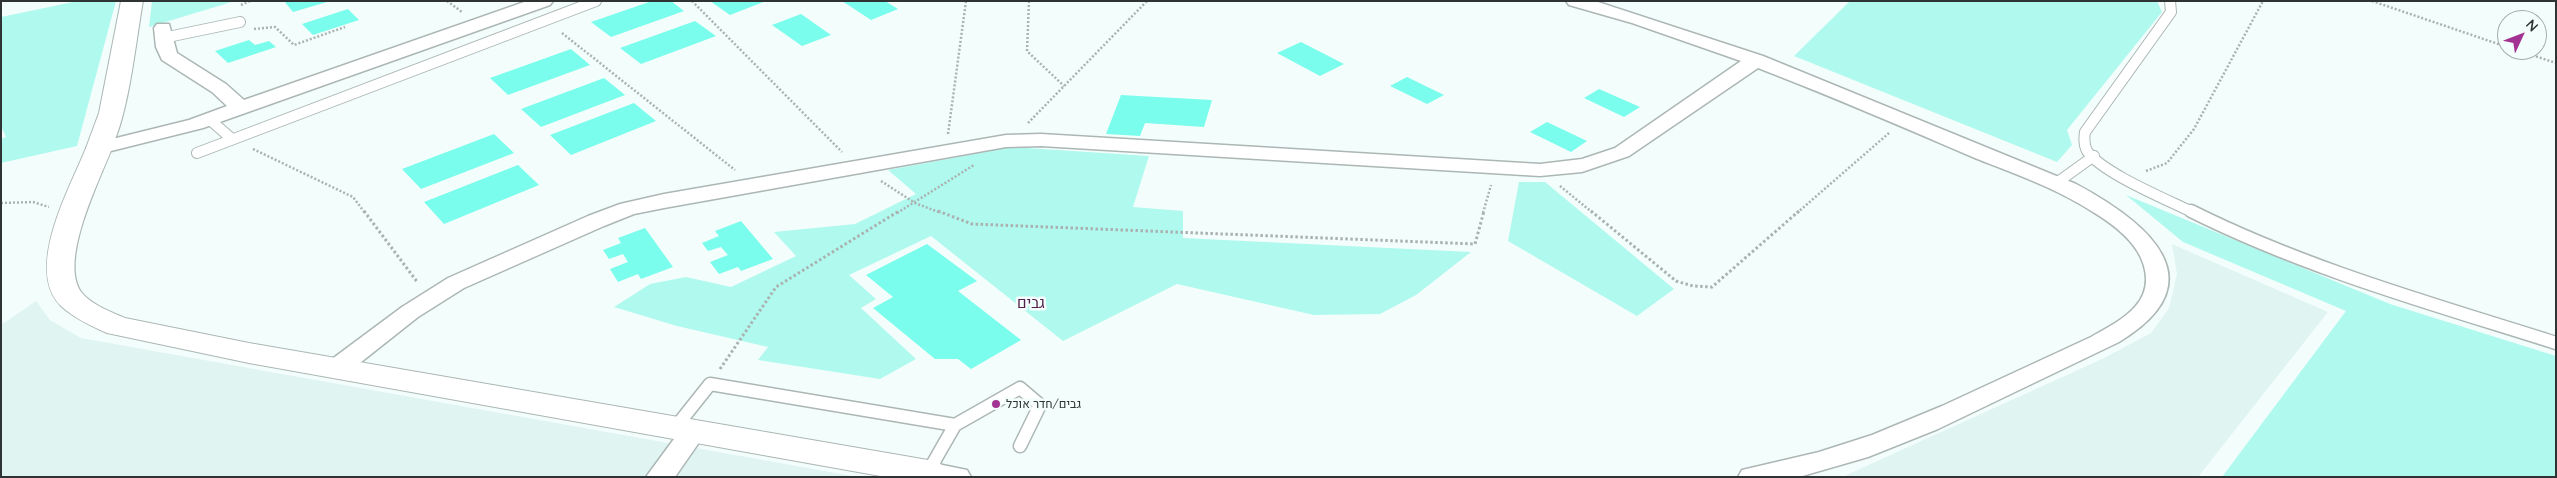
<!DOCTYPE html>
<html>
<head>
<meta charset="utf-8">
<style>
	body { margin:0 }
	#map { position:relative; width:2557px; height:478px; overflow:hidden; background:#f3fefc; font-family:Quicksand,sans-serif }
	canvas { display:block }
	.frame { position:absolute; inset:0; border:2px solid #2f3333; pointer-events:none }
	.north { position:absolute; left:2497px; top:10px; width:50px; height:50px; box-sizing:border-box; background:#f3fefc; border:1px solid #a5adac; border-radius:50%; rotate:47deg; font-size:14px; font-weight:700; line-height:20px; text-align:center; color:#2f3333 }
	.north::after { content:''; display:block; margin:auto; width:18px; height:22px; background:#a23392; clip-path:polygon(50% 0,100% 100%,50% 72%,0 100%) }
</style>
</head>
<body>
<div id="map">
<canvas width="2557" height="478"></canvas>
<div class="frame"></div>
<div class="north">N</div>
</div>
<script>
const ctx = document.querySelector('canvas').getContext('2d');
ctx.lineJoin = 'round';
function paint(path, color) {
  ctx.fillStyle = color;
  ctx.fill(path, 'evenodd');
}
function trace(path, color, width, dash) {
  ctx.strokeStyle = color;
  ctx.lineWidth = width;
  ctx.lineCap = dash ? 'butt' : 'round';
  ctx.setLineDash(dash || []);
  ctx.stroke(path);
}
function label(font, color, halo, rows, align = 'center') {
  ctx.font = font + ' Quicksand,Heebo,sans-serif';
  ctx.lineWidth = 5;
  ctx.setLineDash([]);
  ctx.textBaseline = 'middle';
  ctx.strokeStyle = halo;
  ctx.fillStyle = color;
  for (const [text, x, y, turn = 0] of rows) {
    ctx.save();
    ctx.translate(x, y);
    ctx.rotate((+turn || 0) * Math.PI / 180);
    ctx.textAlign = isNaN(turn) ? turn : align;
    if (halo) ctx.strokeText(text, 0, 0);
    ctx.fillText(text, 0, 0);
    ctx.restore();
  }
}
const built = new Path2D(`
	M 2172,244 L 2328,312 L 2198,477 L 1842,477 L 2102,359 L 2151,333 L 2169,308 L 2177,274 Z
	M 36,301 L 50,320 L 81,338 L 858,477 L 1,477 L 1,325 Z`);
const green = new Path2D(`
	M 78,1 L 116,1 L 77,146 L 1,163 L 1,139 L 6,137 L 1,126 L 1,17 Z
	M 152,1 L 235,1 L 149,27 Z
	M 1850,1 L 2157,1 L 2162,12 L 2067,130 L 2072,145 L 2057,162 L 1794,56 Z
	M 1012,147 L 1149,156 L 1133,207 L 1183,211 L 1183,238 L 1471,252 L 1416,295 L 1380,314 L 1314,315 L 1177,284 L 1063,341 L 931,236 L 849,275 L 876,299 L 861,308 L 916,359 L 880,379 L 758,360 L 768,347 L 677,326 L 614,307 L 650,284 L 686,277 L 731,287 L 796,256 L 774,232 L 855,224 L 916,194 L 888,170 Z
	M 1519,182 L 1545,182 L 1674,289 L 1637,316 L 1508,241 Z
	M 2126,195 L 2390,304 L 2556,356 L 2556,477 L 2222,477 L 2346,311 L 2183,242 Z`);
const building = new Path2D(`
	M 284,1 L 327,1 L 327,2 L 293,12 Z
	M 652,1 L 671,1 L 684,11 L 611,37 L 591,22 Z
	M 710,1 L 766,1 L 730,15 Z
	M 842,1 L 885,1 L 898,9 L 871,20 Z
	M 348,9 L 359,20 L 313,35 L 302,24 Z
	M 801,14 L 831,35 L 802,46 L 772,25 Z
	M 695,21 L 716,36 L 641,64 L 620,48 Z
	M 249,40 L 255,45 L 269,41 L 276,47 L 228,63 L 215,51 Z
	M 1301,42 L 1344,64 L 1320,76 L 1277,53 Z
	M 571,49 L 590,65 L 508,95 L 490,78 Z
	M 1407,77 L 1444,95 L 1427,104 L 1390,86 Z
	M 604,78 L 625,95 L 541,127 L 521,109 Z
	M 1599,89 L 1640,107 L 1624,117 L 1584,98 Z
	M 1121,95 L 1212,100 L 1204,127 L 1145,123 L 1140,136 L 1106,134 Z
	M 634,103 L 656,121 L 571,155 L 550,135 Z
	M 1547,122 L 1587,141 L 1571,152 L 1530,132 Z
	M 494,134 L 514,153 L 421,189 L 402,169 Z
	M 518,165 L 539,185 L 444,224 L 424,202 Z
	M 741,221 L 773,259 L 741,271 L 738,267 L 719,274 L 710,262 L 728,255 L 721,247 L 708,251 L 702,243 L 719,236 L 715,231 Z
	M 645,228 L 673,267 L 641,279 L 638,274 L 618,282 L 610,269 L 628,262 L 623,254 L 609,259 L 603,250 L 621,243 L 618,238 Z
	M 927,244 L 977,281 L 958,291 L 1021,340 L 971,369 L 958,359 L 935,359 L 873,308 L 893,297 L 866,275 Z`);
const pathFar1 = new Path2D(`
	M 447,1 L 462,12
	M 692,1 L 842,152
	M 1029,1 L 1027,51 L 1064,86
	M 2372,1 L 2507,47
	M 241,5 L 250,1
	M 254,29 L 275,27 L 294,45 L 345,27
	M 562,33 L 735,170
	M 2517,50 L 2556,63
	M 1028,123 L 1147,1
	M 948,134 L 966,1
	M 253,149 L 353,197 L 365,213
	M 2146,171 L 2167,163 L 2194,129 L 2263,1
	M 881,181 L 915,203 L 941,213
	M 1560,186 L 1593,213
	M 1,203 L 33,202 L 49,207
	M 897,213 L 974,165
	M 1483,213 L 1491,185
	M 1797,213 L 1889,133`);
const path = new Path2D(`
	M 364,211 L 418,283
	M 938,211 L 972,224 L 1475,244 L 1484,211
	M 1591,211 L 1676,281 L 1693,286 L 1712,287 L 1799,211
	M 720,369 L 776,287 L 899,211`);
const serviceFar1 = new Path2D(`
	M 2170,1 L 2171,12 L 2085,132 C 2084,138 2084,145 2087,151 C 2102,173 2168,200 2194,213
	M 163,38 L 240,22
	M 209,119 L 232,139
	M 197,153 L 596,1
	M 2055,184 L 2094,156`);
const service = new Path2D(`
	M 2191,211 C 2307,269 2433,304 2556,343
	M 955,425 L 1020,388 L 1040,405 L 1020,446
	M 675,428 L 710,384 L 955,425 L 928,472`);
const minor = new Path2D(`
	M 527,1 L 553,1 L 550,5 L 203,128 L 99,154 L 92,152 L 89,148 L 92,144 L 189,120 L 227,106 L 212,92 L 162,60 L 156,47 L 154,28 L 157,24 L 169,24 L 177,53 L 226,84 L 244,100 Z
	M 1566,1 L 1595,1 L 1763,56 L 2076,184 C 2147,222 2220,281 2119,342 L 1938,429 L 1868,457 L 1799,477 L 1738,477 L 1742,470 L 1819,452 L 1872,435 L 1942,406 L 2091,337 C 2122,320 2160,301 2141,258 C 2132,238 2111,223 2093,212 C 2056,188 2015,174 1975,158 C 1903,127 1831,96 1758,68 L 1629,156 L 1582,172 L 1540,176 L 1041,146 L 1006,147 L 664,208 L 634,214 L 604,226 L 464,288 L 418,317 L 346,374 L 337,376 L 328,374 L 324,368 L 328,362 L 402,307 L 448,278 L 588,216 L 620,204 L 664,194 L 1006,135 L 1041,134 L 1540,164 L 1582,159 L 1615,148 L 1741,61 L 1632,23 L 1569,5 Z
	M 694,422 L 703,424 L 707,431 L 675,477 L 646,477 L 685,424 Z
	M 928,462 L 967,470 L 971,477 L 917,477 L 914,472 L 918,465 Z`);
const tertiary = new Path2D(`
	M 99,140 L 108,143 L 112,148 C 99,182 58,262 82,293 C 92,305 111,312 125,318 L 249,343 L 928,460 L 940,463 L 945,472 L 942,477 L 886,477 L 249,363 L 107,333 C 91,326 74,318 61,306 C 24,269 70,188 86,148 L 90,143 Z`);
const secondary = new Path2D(`
	M 121,1 L 143,1 C 136,39 128,124 108,153 L 99,156 L 90,153 L 86,148 L 99,113 Z`);
const markers = [
	[996,404,5,"#a23392"]
];
const poiNames = [
	["גבים/חדר אוכל",1006,404]
];
const quarterNames = [
	["גבים",1031,303]
];
paint(built, '#e0f4f1');
paint(green, '#b0f9ee');
paint(building, '#7afdec');
trace(serviceFar1, '#acb7b5', 12);
trace(service, '#acb7b5', 15);
trace(minor, '#acb7b5', 3);
trace(tertiary, '#acb7b5', 2);
trace(secondary, '#acb7b5', 2);
trace(pathFar1, '#aab2b1', 2.5, [2, 2]);
trace(path, '#aab2b1', 3, [2.5, 2.5]);
trace(serviceFar1, '#fff', 10);
trace(service, '#fff', 12);
paint(minor, '#fff');
paint(tertiary, '#fff');
paint(secondary, '#fff');
for (const [x, y, r, color] of markers) {
  const dot = new Path2D();
  dot.arc(x, y, r, 0, 2 * Math.PI);
  ctx.fillStyle = color;
  ctx.fill(dot);
  trace(dot, '#f3fefc', 2);
}
label('12px', '#2f3333', '#f3fefc', poiNames, 'left');
label('15px', '#55204c', '#f3fefc', quarterNames);
</script>
</body>
</html>
